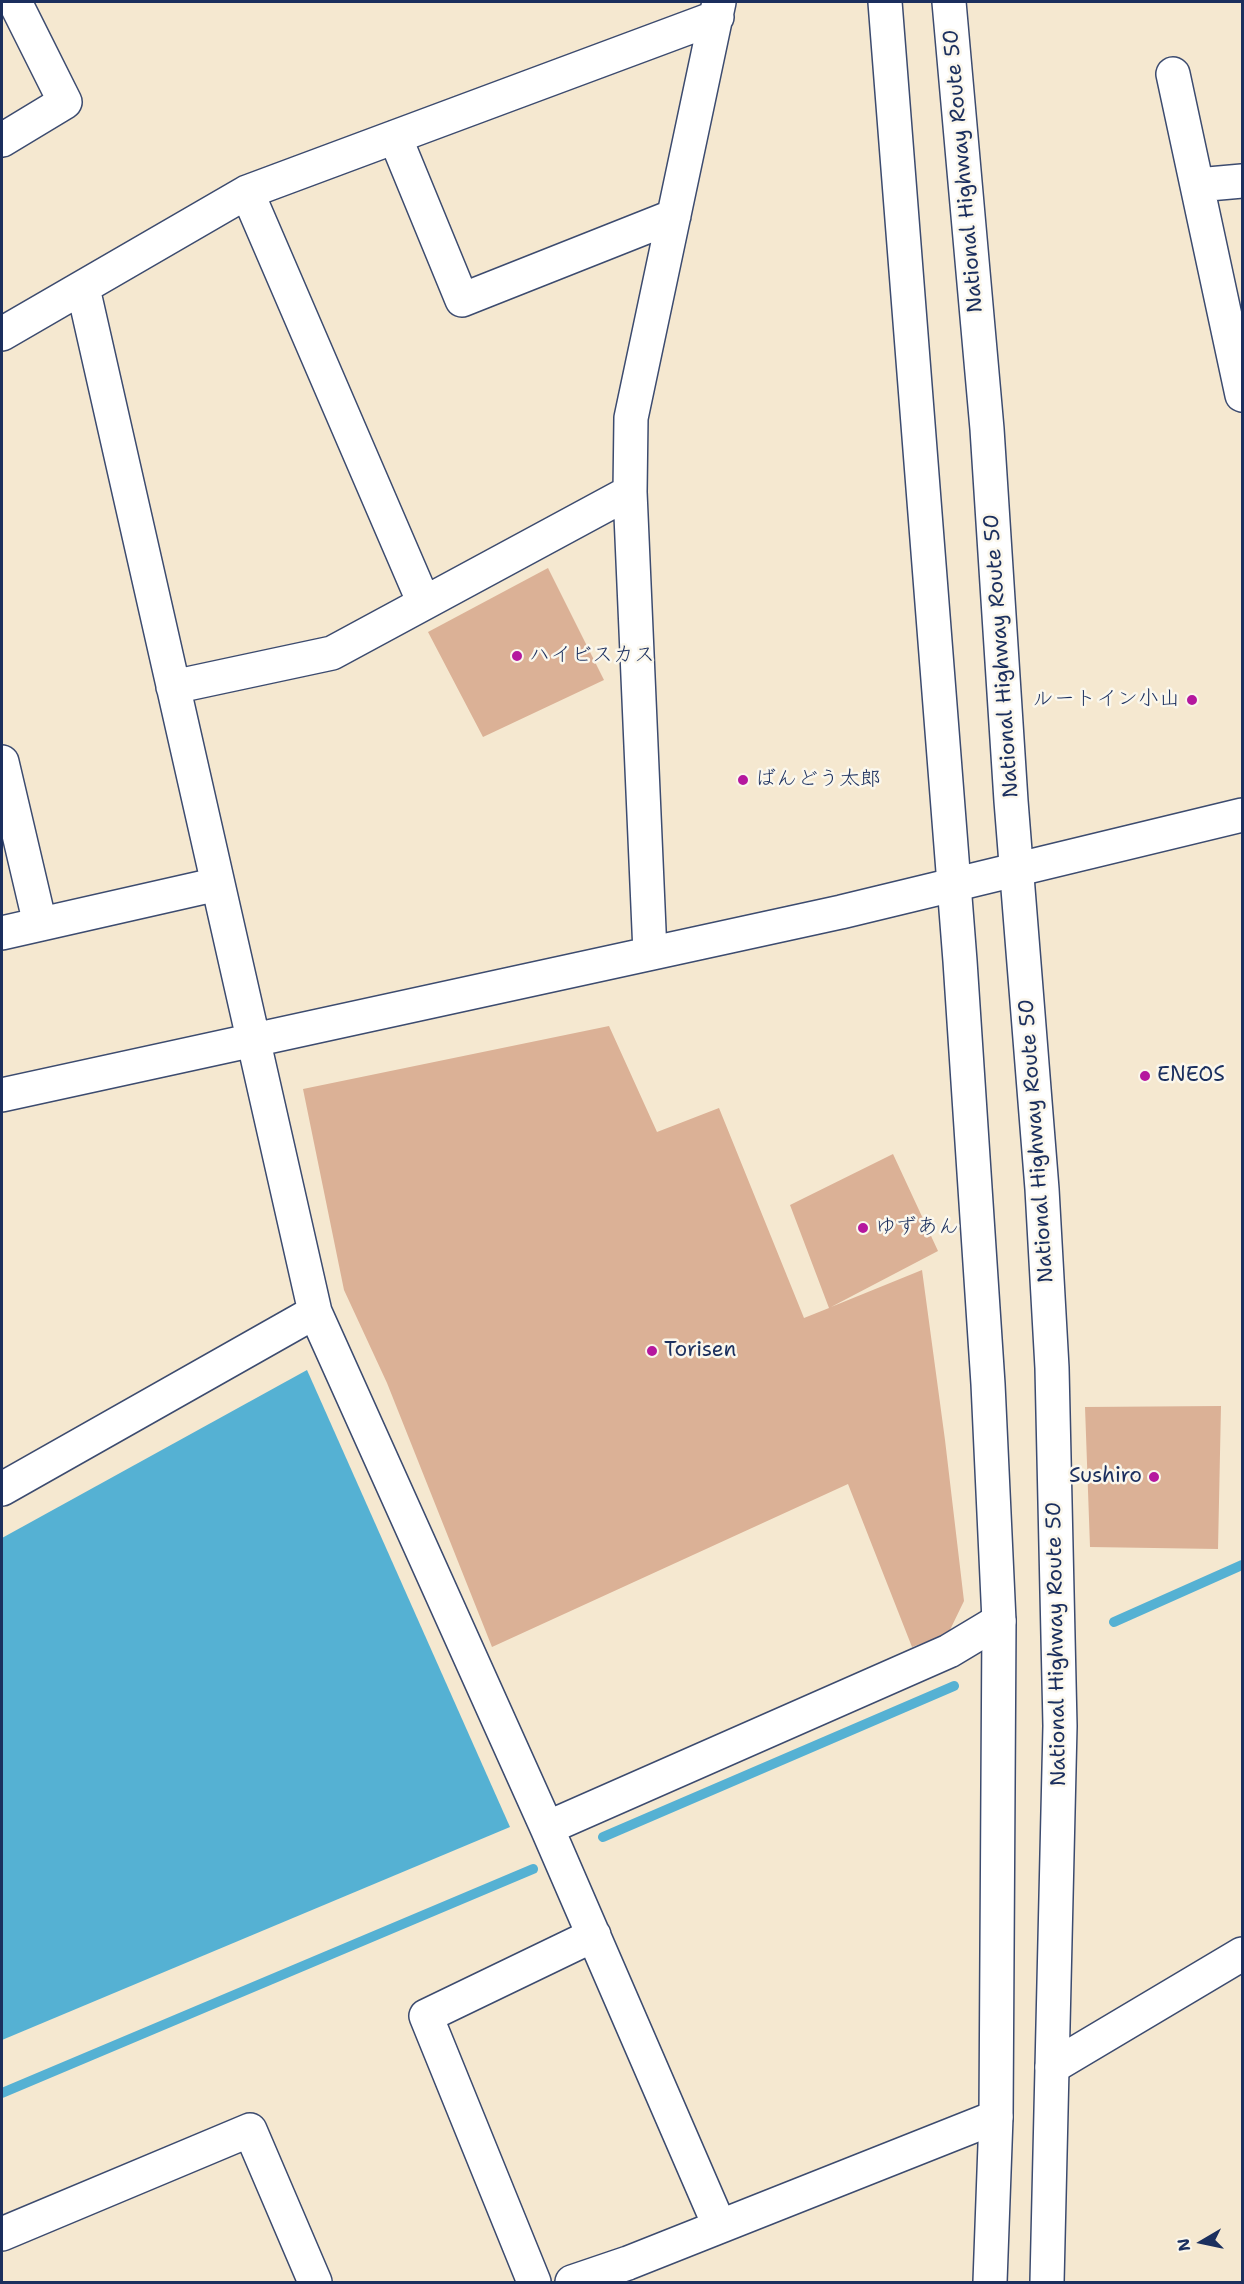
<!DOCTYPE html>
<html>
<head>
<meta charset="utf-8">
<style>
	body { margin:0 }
	#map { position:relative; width:1244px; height:2284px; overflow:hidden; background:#f5e8d0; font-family:"Shantell Sans",sans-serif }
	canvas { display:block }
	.frame { position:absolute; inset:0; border:3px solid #1b2f5e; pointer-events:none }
	.north { position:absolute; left:1172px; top:2212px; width:60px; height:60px; -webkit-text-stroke:4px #fbf7ec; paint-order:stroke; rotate:261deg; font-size:16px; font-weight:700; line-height:24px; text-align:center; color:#1b2f5e }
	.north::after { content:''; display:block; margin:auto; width:21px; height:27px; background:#1b2f5e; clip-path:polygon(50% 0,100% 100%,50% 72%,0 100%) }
</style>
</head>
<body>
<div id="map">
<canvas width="1244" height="2284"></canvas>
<div class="frame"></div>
<div class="north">N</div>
</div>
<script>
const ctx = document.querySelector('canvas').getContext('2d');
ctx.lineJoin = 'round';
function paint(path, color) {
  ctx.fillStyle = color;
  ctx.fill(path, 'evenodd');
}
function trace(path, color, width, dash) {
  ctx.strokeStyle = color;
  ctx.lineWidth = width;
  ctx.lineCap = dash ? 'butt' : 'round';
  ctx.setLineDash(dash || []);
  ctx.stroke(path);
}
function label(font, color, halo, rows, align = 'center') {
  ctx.font = font + ' "Shantell Sans","Klee One",sans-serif';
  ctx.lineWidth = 5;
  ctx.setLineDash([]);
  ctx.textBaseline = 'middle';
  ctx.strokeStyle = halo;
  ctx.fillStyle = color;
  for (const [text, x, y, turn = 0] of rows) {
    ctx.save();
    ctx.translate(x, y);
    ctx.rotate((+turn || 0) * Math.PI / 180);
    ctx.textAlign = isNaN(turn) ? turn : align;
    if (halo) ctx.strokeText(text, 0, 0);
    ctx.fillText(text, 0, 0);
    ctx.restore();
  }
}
const water = new Path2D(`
	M 307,1370 L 510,1827 L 2,2040 L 2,1538 Z`);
const stream = new Path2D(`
	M 1114,1622 L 1242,1565
	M 603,1837 L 954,1686
	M 2,2093 L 533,1869`);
const building = new Path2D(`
	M 548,568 L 604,680 L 483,737 L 428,632 Z
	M 609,1026 L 657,1132 L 719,1108 L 804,1318 L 829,1308 L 790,1205 L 893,1154 L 938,1251 L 831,1307 L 922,1270 L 945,1440 L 964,1601 L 948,1634 L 912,1647 L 848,1484 L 492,1647 L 387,1383 L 344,1290 L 303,1089 Z
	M 1221,1406 L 1218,1549 L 1090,1547 L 1085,1407 Z`);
const minor = new Path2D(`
	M 1173,74 L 1242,395
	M 395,137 L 462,300 L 674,216
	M 2,140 L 65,102 L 15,2
	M 1197,185 L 1242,181
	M 247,192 L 424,603
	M 83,288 L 315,1312 L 547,1828 L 719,2225
	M 2,334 L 247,192 L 717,17
	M 173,687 L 332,653 L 630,492
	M 2,762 L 40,924
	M 2,933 L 218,884
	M 650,953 L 630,492 L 631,418 L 719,2
	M 2,1095 L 841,912 L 1242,815
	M 2,1489 L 315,1312
	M 547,1828 L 949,1651 L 999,1621
	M 1052,2067 L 1242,1954
	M 2,2234 L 250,2130 L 315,2282
	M 534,2282 L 426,2016 L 594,1935
	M 572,2282 L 628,2263 L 996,2117`);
const highway = new Path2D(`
	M 885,2 L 960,961 L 988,1384 L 999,1621 L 996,2117 L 990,2282
	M 949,2 L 987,429 L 1011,801 L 1042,1189 L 1052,1368 L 1060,1726 L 1047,2282`);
const markers = [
	[517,656,6,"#b5179e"],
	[1192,700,6,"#b5179e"],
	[743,780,6,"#b5179e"],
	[1145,1076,6,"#b5179e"],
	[863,1228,6,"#b5179e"],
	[652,1351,6,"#b5179e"],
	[1154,1477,6,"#b5179e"]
];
const streetNames = [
	["National Highway Route 50",964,171,-95],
	["National Highway Route 50",1002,656,-94],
	["National Highway Route 50",1037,1141,-94],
	["National Highway Route 50",1057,1644,-91]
];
const poiNames = [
	["ハイビスカス",529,656],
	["ルートイン小山",1180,700,"right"],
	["ばんどう太郎",755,780],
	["ENEOS",1157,1076],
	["ゆずあん",875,1228],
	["Torisen",664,1351],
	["Sushiro",1142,1477,"right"]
];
paint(water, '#55b1d3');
trace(stream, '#55b1d3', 10);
paint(building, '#dbb196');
trace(minor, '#3c4b6f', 36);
trace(highway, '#3c4b6f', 36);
trace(minor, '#fff', 33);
trace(highway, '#fff', 33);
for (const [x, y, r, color] of markers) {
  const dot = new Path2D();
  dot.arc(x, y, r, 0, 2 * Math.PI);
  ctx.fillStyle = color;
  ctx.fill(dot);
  trace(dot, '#fbf7ec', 2);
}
label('21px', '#1b2f5e', '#fbf7ec', streetNames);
label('21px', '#1b2f5e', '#fbf7ec', poiNames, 'left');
</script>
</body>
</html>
